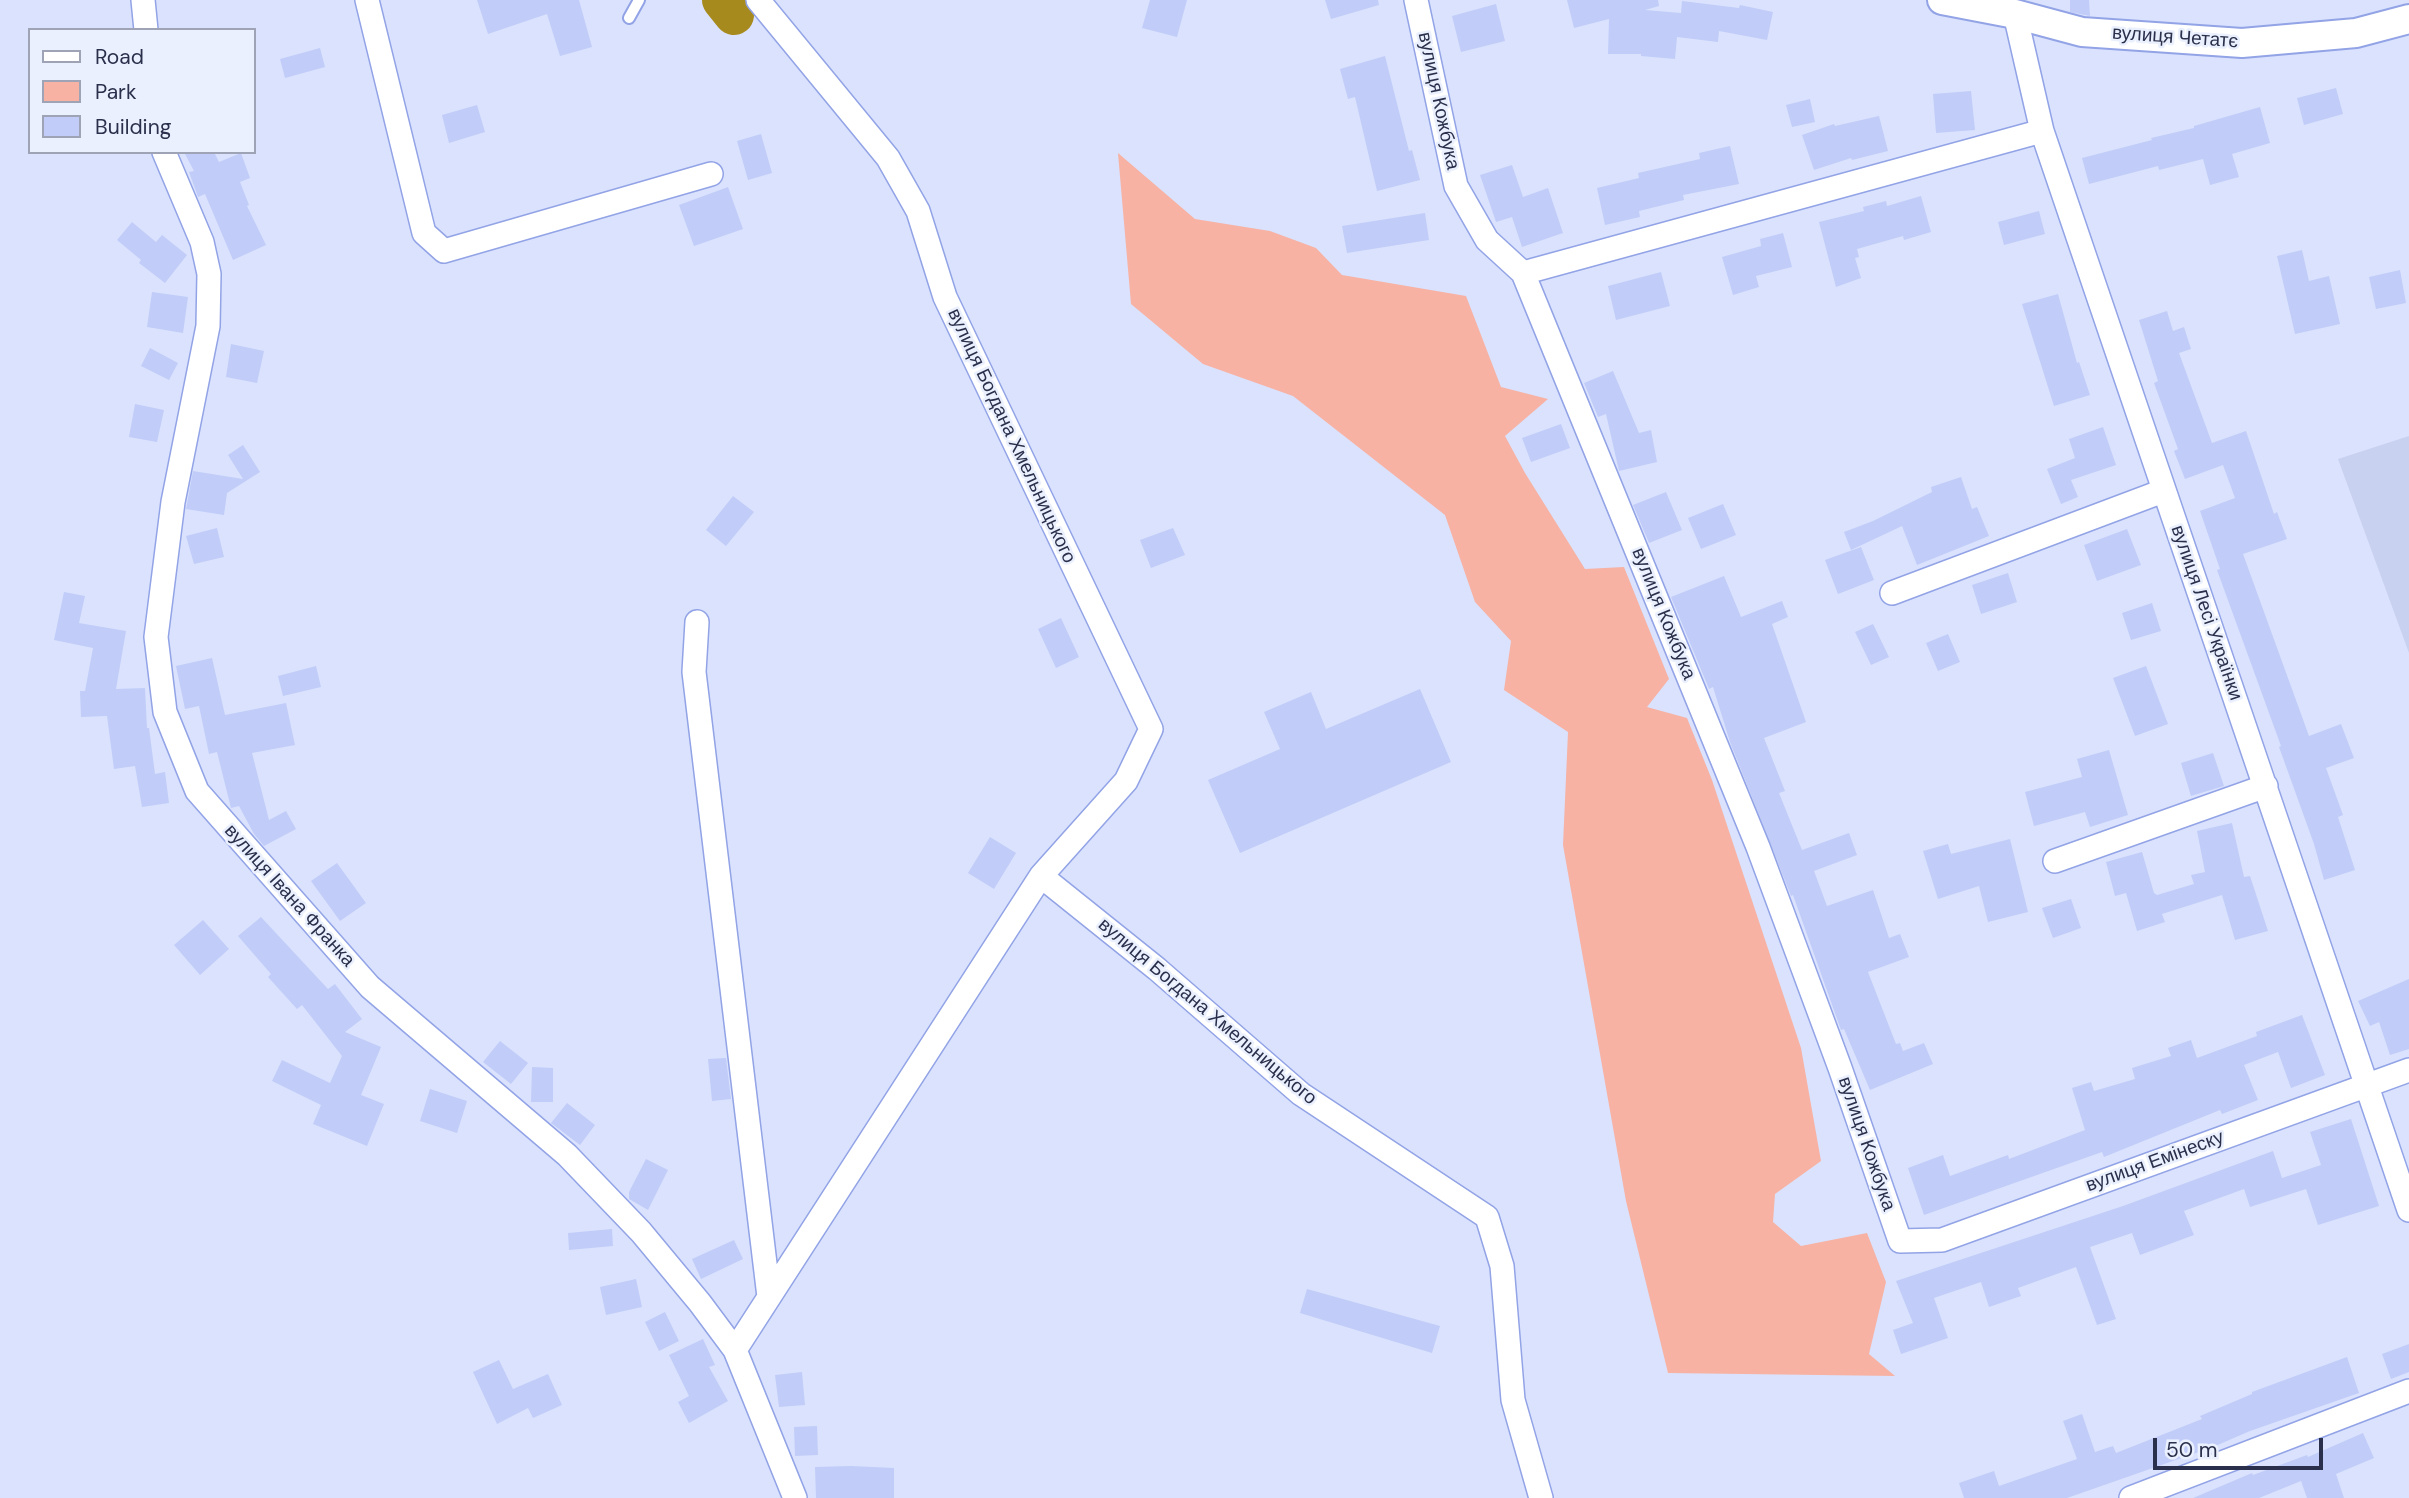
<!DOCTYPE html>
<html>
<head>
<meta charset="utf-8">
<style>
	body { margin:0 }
	#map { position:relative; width:2409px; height:1498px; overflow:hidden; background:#dae2fe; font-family:"DM Sans",sans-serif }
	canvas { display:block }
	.legend { position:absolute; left:28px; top:28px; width:228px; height:126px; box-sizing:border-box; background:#ebf0fe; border:2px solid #9ea3b6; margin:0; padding:9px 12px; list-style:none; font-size:21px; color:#2a304b }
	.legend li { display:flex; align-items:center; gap:14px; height:35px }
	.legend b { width:35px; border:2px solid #9ea3b6 }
	.scale { position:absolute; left:2153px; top:1438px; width:170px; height:32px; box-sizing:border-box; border:4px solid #2a304b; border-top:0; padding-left:9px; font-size:21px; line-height:24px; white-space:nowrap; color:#2a304b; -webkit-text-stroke:5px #ebf0fe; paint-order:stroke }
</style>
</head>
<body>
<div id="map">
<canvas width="2409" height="1498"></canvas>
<ul class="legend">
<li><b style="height:9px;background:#fff"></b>Road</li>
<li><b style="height:19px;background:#f7b2a3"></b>Park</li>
<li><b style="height:19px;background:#c1cdf8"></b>Building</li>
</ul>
<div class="scale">50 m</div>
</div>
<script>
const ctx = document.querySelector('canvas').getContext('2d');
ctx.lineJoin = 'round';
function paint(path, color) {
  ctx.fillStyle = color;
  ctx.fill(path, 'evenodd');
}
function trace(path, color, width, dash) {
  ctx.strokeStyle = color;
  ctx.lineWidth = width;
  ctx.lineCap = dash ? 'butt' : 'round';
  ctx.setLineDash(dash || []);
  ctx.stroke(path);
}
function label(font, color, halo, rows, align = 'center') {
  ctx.font = font + ' "DM Sans",sans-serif';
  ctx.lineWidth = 5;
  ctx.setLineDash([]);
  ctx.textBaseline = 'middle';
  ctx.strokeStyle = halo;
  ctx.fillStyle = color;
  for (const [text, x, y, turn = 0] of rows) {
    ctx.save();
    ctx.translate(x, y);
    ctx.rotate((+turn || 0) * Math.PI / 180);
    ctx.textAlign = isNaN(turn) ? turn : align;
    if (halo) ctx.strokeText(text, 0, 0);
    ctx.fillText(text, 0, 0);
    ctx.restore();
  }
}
const built = new Path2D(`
	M 2409,436 L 2409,653 L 2338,459 Z`);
const green = new Path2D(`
	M 1118,153 L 1195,219 L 1270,231 L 1316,248 L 1342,275 L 1466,296 L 1501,387 L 1548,399 L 1505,436 L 1525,473 L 1585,569 L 1624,567 L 1669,679 L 1647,707 L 1687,718 L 1712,780 L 1801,1048 L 1821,1161 L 1775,1194 L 1773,1222 L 1801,1246 L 1867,1233 L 1886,1282 L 1869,1354 L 1895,1376 L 1668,1373 L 1626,1201 L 1563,845 L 1568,732 L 1504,690 L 1511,641 L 1475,602 L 1445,515 L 1293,396 L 1203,364 L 1131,304 Z`);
const river = new Path2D(`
	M 722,0 L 734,15`);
const building = new Path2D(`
	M 477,0 L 579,0 L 592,47 L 560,56 L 547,14 L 488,34 Z
	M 1150,0 L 1187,0 L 1177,37 L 1142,28 Z
	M 1325,0 L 1378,0 L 1379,5 L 1331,19 Z
	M 1567,0 L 1658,0 L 1659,6 L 1645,10 L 1681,13 L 1682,1 L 1739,8 L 1740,5 L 1773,12 L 1767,40 L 1719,31 L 1718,42 L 1677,37 L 1675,59 L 1641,56 L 1641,54 L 1608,54 L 1609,19 L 1574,28 Z
	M 2070,0 L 2089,0 L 2090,16 L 2070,12 Z
	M 1496,4 L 1505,41 L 1461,52 L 1452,16 Z
	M 320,48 L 325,67 L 285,78 L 280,59 Z
	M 1385,56 L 1409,151 L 1412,150 L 1420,180 L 1377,191 L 1355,97 L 1348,99 L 1340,69 Z
	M 2336,88 L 2343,114 L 2304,125 L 2297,98 Z
	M 1971,91 L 1975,130 L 1936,133 L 1933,94 Z
	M 1810,99 L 1815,122 L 1792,127 L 1786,105 Z
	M 477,105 L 485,132 L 449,143 L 442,115 Z
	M 2260,107 L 2270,143 L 2232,154 L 2239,177 L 2210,185 L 2203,159 L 2159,170 L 2158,166 L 2089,184 L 2082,158 L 2152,140 L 2151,138 L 2194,128 L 2194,126 Z
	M 1879,116 L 1888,151 L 1852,160 L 1851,158 L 1814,170 L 1802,135 L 1834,124 L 1835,126 Z
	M 761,134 L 772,173 L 748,180 L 737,141 Z
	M 1730,146 L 1739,184 L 1683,195 L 1684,200 L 1639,211 L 1640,217 L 1605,225 L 1597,188 L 1639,178 L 1638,173 L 1700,159 L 1699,153 Z
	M 184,152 L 214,152 L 219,162 L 241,153 L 250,178 L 240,182 L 249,205 L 247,206 L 266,245 L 233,260 L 205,194 L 198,197 L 189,172 L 194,171 Z
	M 1512,165 L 1523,197 L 1548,188 L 1563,233 L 1522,247 L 1512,217 L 1496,222 L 1480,175 Z
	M 728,187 L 743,229 L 694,246 L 679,205 Z
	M 1921,196 L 1931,232 L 1904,240 L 1903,236 L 1857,249 L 1859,257 L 1855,258 L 1861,278 L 1836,287 L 1819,222 L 1864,211 L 1863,207 L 1886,201 L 1887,206 Z
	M 2039,211 L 2045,234 L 2004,245 L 1998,222 Z
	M 1425,213 L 1429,240 L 1347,253 L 1342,226 Z
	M 132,222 L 156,242 L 162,235 L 187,255 L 165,283 L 139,263 L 141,260 L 117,240 Z
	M 1783,233 L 1792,267 L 1756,276 L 1759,287 L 1733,295 L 1722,257 L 1761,246 L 1760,239 Z
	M 2302,250 L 2309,281 L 2329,276 L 2340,324 L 2295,334 L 2277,256 Z
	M 2400,270 L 2406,303 L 2376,309 L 2369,277 Z
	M 1661,272 L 1670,306 L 1616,320 L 1608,286 Z
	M 152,292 L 188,297 L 183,333 L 147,327 Z
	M 2058,294 L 2077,363 L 2079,362 L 2090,395 L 2054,406 L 2022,304 Z
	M 2167,311 L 2173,331 L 2184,327 L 2191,349 L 2179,353 L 2212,443 L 2246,431 L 2274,514 L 2277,512 L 2287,539 L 2243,554 L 2309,736 L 2341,724 L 2354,758 L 2326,768 L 2343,815 L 2338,817 L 2355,870 L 2324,880 L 2314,844 L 2279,747 L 2281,746 L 2217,570 L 2220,569 L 2200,511 L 2235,498 L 2223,465 L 2185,479 L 2174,451 L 2178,449 L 2154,383 L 2158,381 L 2139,320 Z
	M 231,344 L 264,351 L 257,383 L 226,377 Z
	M 150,348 L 178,363 L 169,380 L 141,366 Z
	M 1613,371 L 1639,433 L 1651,430 L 1657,462 L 1619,471 L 1606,414 L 1598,417 L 1584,383 Z
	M 135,404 L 164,410 L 157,442 L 129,437 Z
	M 1561,424 L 1570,448 L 1531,462 L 1522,438 Z
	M 2103,427 L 2116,465 L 2071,480 L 2078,497 L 2061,504 L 2047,469 L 2075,458 L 2069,439 Z
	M 243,445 L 260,472 L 227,493 L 224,515 L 186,509 L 193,471 L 243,479 L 228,455 Z
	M 1961,477 L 1972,509 L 1977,507 L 1989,536 L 1917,565 L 1902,526 L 1851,550 L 1844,532 L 1873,521 L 1932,492 L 1931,487 Z
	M 1666,492 L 1682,530 L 1649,543 L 1633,505 Z
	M 733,496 L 754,512 L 726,546 L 706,530 Z
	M 1723,504 L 1736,535 L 1701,549 L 1688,518 Z
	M 217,528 L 224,557 L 194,564 L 186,536 Z
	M 1173,528 L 1185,555 L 1151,568 L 1140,540 Z
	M 2127,529 L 2141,565 L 2097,581 L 2084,545 Z
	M 1861,547 L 1874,580 L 1838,594 L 1825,560 Z
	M 2008,573 L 2017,602 L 1981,614 L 1972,585 Z
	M 1724,576 L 1741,617 L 1782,601 L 1788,617 L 1772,624 L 1806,722 L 1764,738 L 1785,791 L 1779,793 L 1802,850 L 1849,833 L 1857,855 L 1814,871 L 1827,906 L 1873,890 L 1889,938 L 1900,934 L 1909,957 L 1868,972 L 1896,1044 L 1900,1043 L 1903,1051 L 1924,1043 L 1933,1064 L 1870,1090 L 1844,1029 L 1841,1030 L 1793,895 L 1791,896 L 1730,742 L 1713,687 L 1709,689 L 1671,597 Z
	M 64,592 L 85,596 L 79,623 L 126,631 L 116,689 L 145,688 L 147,728 L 149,728 L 155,774 L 165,772 L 169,803 L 142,807 L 135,766 L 114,769 L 107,716 L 81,717 L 80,691 L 85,691 L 93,648 L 54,640 Z
	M 2152,603 L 2161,631 L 2131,640 L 2122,613 Z
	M 1061,618 L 1079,657 L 1056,668 L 1038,629 Z
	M 1873,624 L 1889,657 L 1871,665 L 1855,632 Z
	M 1948,634 L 1960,662 L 1938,671 L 1926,643 Z
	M 212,658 L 225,715 L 286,703 L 295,745 L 252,753 L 269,820 L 286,811 L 296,829 L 264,846 L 254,834 L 239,806 L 231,808 L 217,752 L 209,754 L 199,706 L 185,709 L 176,666 Z
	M 316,666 L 321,687 L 283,696 L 278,676 Z
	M 2146,666 L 2168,724 L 2135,736 L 2113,678 Z
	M 1420,689 L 1451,762 L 1240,853 L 1208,780 L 1280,749 L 1264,712 L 1311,692 L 1326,729 Z
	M 2109,750 L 2128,815 L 2090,827 L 2085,812 L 2034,826 L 2025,792 L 2082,777 L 2077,759 Z
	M 2213,753 L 2224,786 L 2191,796 L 2181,763 Z
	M 2232,823 L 2244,877 L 2250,876 L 2268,931 L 2235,940 L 2222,895 L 2162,914 L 2165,922 L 2137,931 L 2126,893 L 2115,896 L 2106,862 L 2142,852 L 2154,893 L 2157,895 L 2194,884 L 2191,875 L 2205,872 L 2197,831 Z
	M 990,837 L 1016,853 L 994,889 L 968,873 Z
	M 2010,839 L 2028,912 L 1988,922 L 1979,886 L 1938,899 L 1923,851 L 1948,844 L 1951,854 Z
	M 337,863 L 366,903 L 340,921 L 311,881 Z
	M 2071,899 L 2081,928 L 2053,938 L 2042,908 Z
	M 261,917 L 328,989 L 335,984 L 362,1019 L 345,1032 L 381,1047 L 361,1095 L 384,1104 L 367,1146 L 313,1124 L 321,1105 L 272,1081 L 282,1060 L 330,1083 L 342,1056 L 302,1005 L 297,1009 L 268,977 L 271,974 L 238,936 Z
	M 203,920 L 229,949 L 200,975 L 174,945 Z
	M 2409,979 L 2409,1049 L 2390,1055 L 2379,1022 L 2370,1026 L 2358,1001 Z
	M 2302,1015 L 2325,1075 L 2291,1088 L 2278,1052 L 2244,1065 L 2258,1100 L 2222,1114 L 2220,1110 L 2104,1157 L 2102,1152 L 1924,1215 L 1908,1168 L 1943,1155 L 1950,1176 L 2008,1155 L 2009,1159 L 2085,1130 L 2072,1088 L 2091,1082 L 2094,1091 L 2135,1079 L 2132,1068 L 2171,1056 L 2168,1048 L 2191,1040 L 2197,1058 L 2257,1036 L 2256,1032 Z
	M 500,1041 L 528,1063 L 511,1084 L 483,1062 Z
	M 726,1058 L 731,1099 L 712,1101 L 708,1059 Z
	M 532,1067 L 553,1068 L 553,1102 L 531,1102 Z
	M 430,1089 L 467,1101 L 457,1133 L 420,1121 Z
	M 567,1103 L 595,1125 L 580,1145 L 551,1123 Z
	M 2351,1119 L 2379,1206 L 2318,1225 L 2306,1189 L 2250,1207 L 2244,1189 L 2184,1211 L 2194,1235 L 2140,1255 L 2132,1233 L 2090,1247 L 2116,1319 L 2097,1325 L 2076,1267 L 2018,1288 L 2021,1296 L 1989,1307 L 1981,1282 L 1934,1298 L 1948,1338 L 1901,1354 L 1893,1330 L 1913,1323 L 1896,1281 L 2123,1206 L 2273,1151 L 2282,1178 L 2321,1165 L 2310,1132 Z
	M 646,1159 L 668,1170 L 648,1210 L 629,1199 L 629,1192 Z
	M 612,1229 L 613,1246 L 569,1250 L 568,1233 Z
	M 734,1240 L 743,1259 L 701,1279 L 692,1259 Z
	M 636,1279 L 642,1307 L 606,1315 L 600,1287 Z
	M 1307,1289 L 1440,1326 L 1432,1353 L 1300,1313 Z
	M 665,1312 L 679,1341 L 659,1351 L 645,1322 Z
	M 703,1339 L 715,1365 L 709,1367 L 728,1401 L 689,1423 L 678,1402 L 689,1396 L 669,1355 Z
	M 2409,1344 L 2409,1372 L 2391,1379 L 2382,1354 Z
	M 2347,1357 L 2359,1393 L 2250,1431 L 2213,1447 L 2067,1498 L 1964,1498 L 1959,1483 L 1994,1471 L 1999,1486 L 2077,1459 L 2063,1421 L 2082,1414 L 2095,1452 L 2113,1446 L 2116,1453 L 2202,1419 L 2200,1416 L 2252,1394 L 2252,1392 Z
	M 499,1360 L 513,1389 L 548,1374 L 562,1405 L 533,1418 L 528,1408 L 497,1424 L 473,1372 Z
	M 802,1372 L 805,1405 L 779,1407 L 775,1375 Z
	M 817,1426 L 818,1455 L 795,1456 L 794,1427 Z
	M 2363,1433 L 2374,1458 L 2336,1474 L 2344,1498 L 2307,1498 L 2301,1481 L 2259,1498 L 2193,1498 L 2252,1473 L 2253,1475 L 2307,1455 L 2308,1457 Z
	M 851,1466 L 894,1468 L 894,1498 L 816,1498 L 815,1467 Z`);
const service = new Path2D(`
	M 629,18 L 639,0`);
const minor = new Path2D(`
	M 143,0 L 146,30
	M 367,0 L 424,233 L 444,251 L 711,174
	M 1416,0 L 1456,186 L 1487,240 L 1523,273 L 1758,847 L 1840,1068 L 1900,1241 L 1942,1240 L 2409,1070
	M 2015,14 L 2042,131 L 2409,1210
	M 164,152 L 202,242 L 209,274 L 208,326 L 173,502 L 156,637 L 165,712 L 197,791 L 370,987 L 567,1155 L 641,1232 L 700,1303 L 735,1350 L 795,1498
	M 1523,273 L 2042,131
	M 1892,593 L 2163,491
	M 697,622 L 694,672 L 769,1297
	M 2055,861 L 2266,786
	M 1041,876 L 1157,969 L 1301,1094 L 1487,1217 L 1502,1266 L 1513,1400 L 1541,1498
	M 735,1350 L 1041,876 L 1126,781 L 1151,729 L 945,297 L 918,211 L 888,158 L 758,0
	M 2131,1498 L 2409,1391`);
const tertiary = new Path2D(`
	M 1942,0 L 2015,14 L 2082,32 L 2242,43 L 2356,33 L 2409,19`);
const streetNames = [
	["вулиця Четатє",2175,38,4],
	["вулиця Кожбука",1438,101,78],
	["вулиця Богдана Хмельницького",1011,436,65],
	["вулиця Лесі Українки",2206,613,71],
	["вулиця Кожбука",1663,614,68],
	["вулиця Івана Франка",289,896,48],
	["вулиця Богдана Хмельницького",1207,1012,40],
	["вулиця Кожбука",1866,1144,71],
	["вулиця Емінеску",2155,1162,-20]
];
paint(built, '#c9d1f0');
paint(green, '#f7b2a3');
trace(river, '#a78a1e', 40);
paint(building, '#c1cdf8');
trace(service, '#92a3e6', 14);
trace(minor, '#92a3e6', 26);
trace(tertiary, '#92a3e6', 32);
trace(service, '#fff', 10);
trace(minor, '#fff', 23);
trace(tertiary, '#fff', 28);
label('19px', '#2a304b', '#ebf0fe', streetNames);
</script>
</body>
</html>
